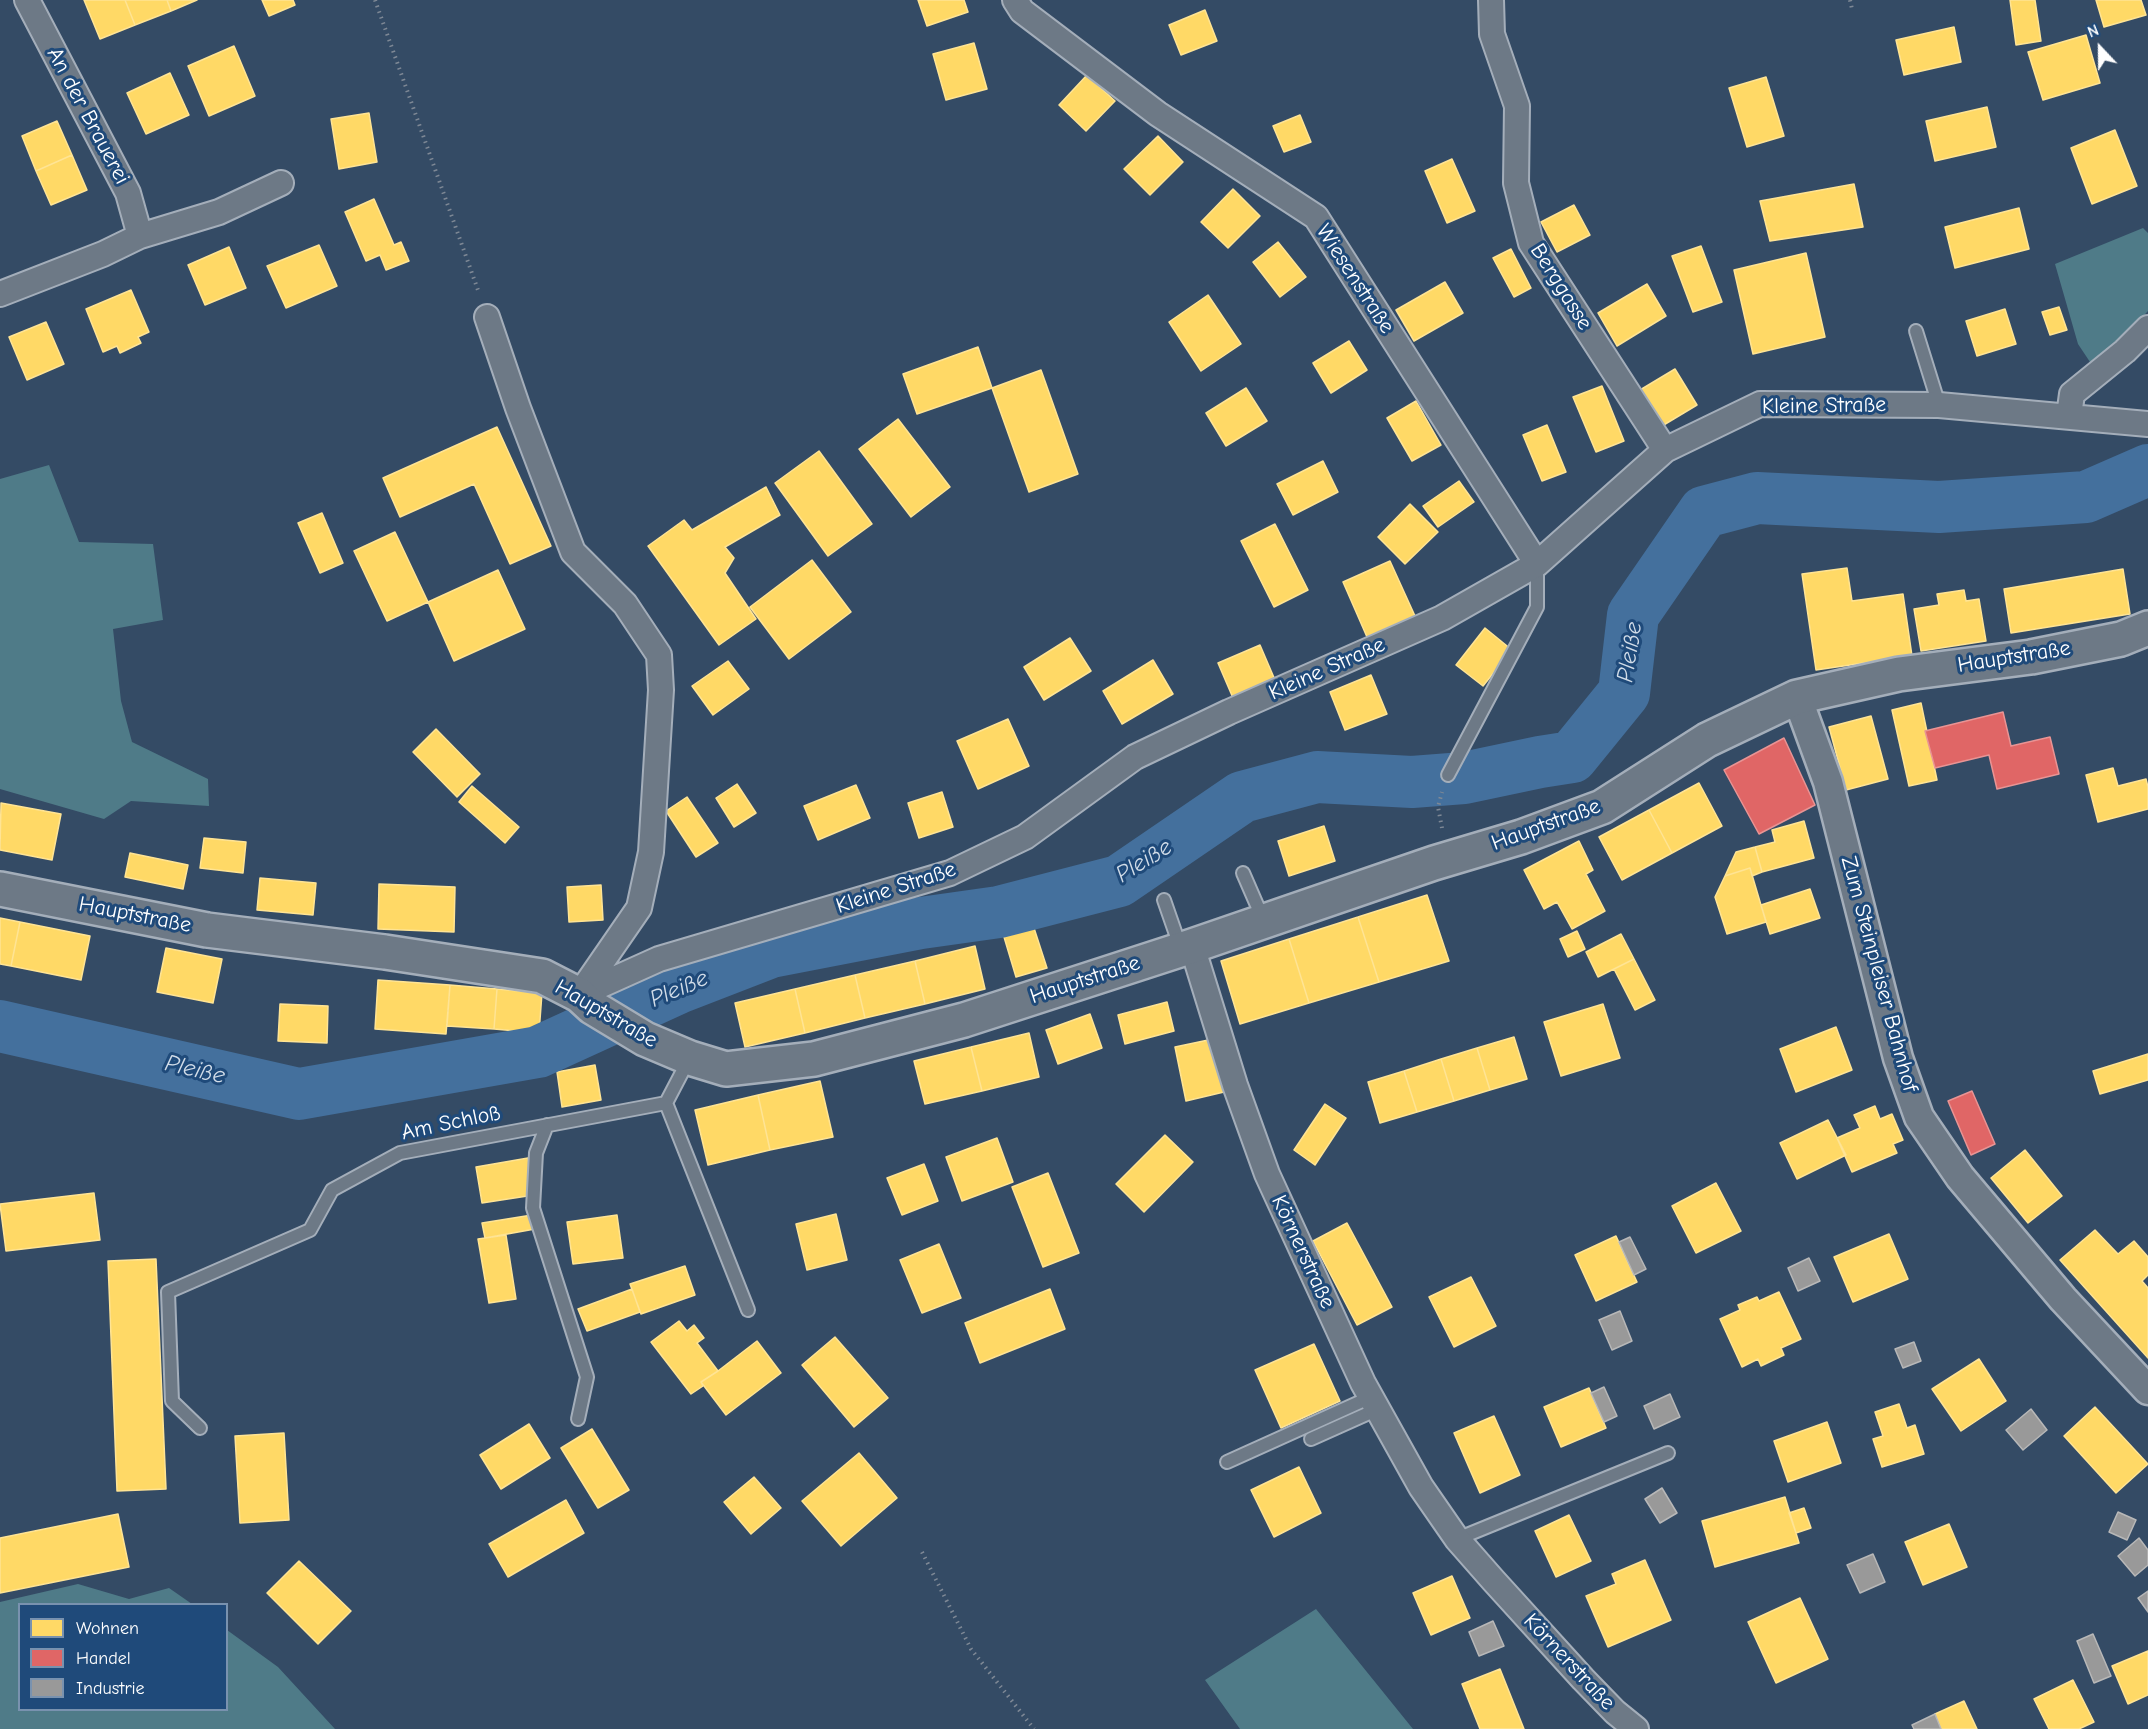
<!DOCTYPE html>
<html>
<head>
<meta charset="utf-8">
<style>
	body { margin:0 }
	#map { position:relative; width:2148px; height:1729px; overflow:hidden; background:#344b65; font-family:"Comic Neue",sans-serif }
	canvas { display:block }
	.legend { position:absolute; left:18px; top:1603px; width:210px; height:108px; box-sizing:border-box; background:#1f4a7a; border:2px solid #7992af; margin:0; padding:8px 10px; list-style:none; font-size:18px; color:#fff }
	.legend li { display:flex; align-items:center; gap:12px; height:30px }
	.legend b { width:30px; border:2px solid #7992af }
	.north { position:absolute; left:2070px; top:18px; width:60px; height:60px; -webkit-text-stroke:4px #1f4a7a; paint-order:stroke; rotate:338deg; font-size:16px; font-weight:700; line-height:24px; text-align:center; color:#fff }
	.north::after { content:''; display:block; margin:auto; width:21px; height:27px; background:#fff; clip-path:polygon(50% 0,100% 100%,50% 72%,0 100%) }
</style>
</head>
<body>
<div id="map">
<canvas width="2148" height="1729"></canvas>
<ul class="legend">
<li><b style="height:16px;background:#ffd966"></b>Wohnen</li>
<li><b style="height:16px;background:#e06666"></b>Handel</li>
<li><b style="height:16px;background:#999"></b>Industrie</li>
</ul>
<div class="north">N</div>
</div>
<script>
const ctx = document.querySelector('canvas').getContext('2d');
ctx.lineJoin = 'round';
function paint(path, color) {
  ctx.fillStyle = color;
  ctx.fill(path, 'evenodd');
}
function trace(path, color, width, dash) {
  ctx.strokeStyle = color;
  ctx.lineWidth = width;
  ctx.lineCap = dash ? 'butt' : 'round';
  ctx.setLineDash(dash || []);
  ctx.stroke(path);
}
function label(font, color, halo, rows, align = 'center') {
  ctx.font = font + ' "Comic Neue",sans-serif';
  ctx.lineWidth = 6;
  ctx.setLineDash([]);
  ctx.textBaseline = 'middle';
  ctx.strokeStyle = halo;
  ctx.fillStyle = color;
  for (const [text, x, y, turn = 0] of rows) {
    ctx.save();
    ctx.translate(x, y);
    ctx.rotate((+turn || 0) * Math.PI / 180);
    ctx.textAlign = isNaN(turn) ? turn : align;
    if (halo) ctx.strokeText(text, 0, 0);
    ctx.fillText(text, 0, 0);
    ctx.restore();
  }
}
const green = new Path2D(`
	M 2143,228 L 2148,233 L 2148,311 L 2094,368 L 2078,344 L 2055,264 Z
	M 49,465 L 79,542 L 153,544 L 163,620 L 113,629 L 121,701 L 132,742 L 208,779 L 209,806 L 131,801 L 104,819 L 0,789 L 0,479 Z
	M 78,1584 L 129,1599 L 169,1588 L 192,1604 L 20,1604 L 20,1710 L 226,1710 L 227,1630 L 278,1667 L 335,1729 L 0,1729 L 0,1602 Z
	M 1316,1609 L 1413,1729 L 1240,1729 L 1205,1680 Z`);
const homes = new Path2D(`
	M 84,0 L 125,0 L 135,25 L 100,39 Z
	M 125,0 L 167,0 L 171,11 L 135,25 Z
	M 167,0 L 197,0 L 171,11 Z
	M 262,0 L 293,0 L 295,5 L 269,16 Z
	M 918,0 L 964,0 L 968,12 L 927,26 Z
	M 2010,0 L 2035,0 L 2041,41 L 2016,45 Z
	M 2096,0 L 2141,0 L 2146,15 L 2104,27 Z
	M 1205,10 L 1217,41 L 1181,55 L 1169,25 Z
	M 1954,27 L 1961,62 L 1904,75 L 1896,40 Z
	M 2086,35 L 2100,83 L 2043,100 L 2028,52 Z
	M 974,43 L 987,89 L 946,100 L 933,54 Z
	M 234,46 L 255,96 L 209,116 L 188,66 Z
	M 170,73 L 189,115 L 146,134 L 127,93 Z
	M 1087,75 L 1115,101 L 1086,131 L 1059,105 Z
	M 1766,77 L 1784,136 L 1747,147 L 1729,88 Z
	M 1987,107 L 1996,147 L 1935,161 L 1926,121 Z
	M 369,113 L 377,162 L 339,169 L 331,119 Z
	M 1300,115 L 1311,142 L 1284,152 L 1273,126 Z
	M 57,121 L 72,155 L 36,171 L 22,136 Z
	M 2115,130 L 2137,186 L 2092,204 L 2071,148 Z
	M 1158,136 L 1183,162 L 1150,195 L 1124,169 Z
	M 72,155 L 87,190 L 51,205 L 36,171 Z
	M 1452,159 L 1475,211 L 1447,223 L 1425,171 Z
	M 1854,184 L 1863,227 L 1770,241 L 1760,201 Z
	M 1233,189 L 1260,216 L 1228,248 L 1201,222 Z
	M 374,199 L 394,245 L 401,242 L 409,261 L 386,270 L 380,255 L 366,261 L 345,212 Z
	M 1574,205 L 1590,235 L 1557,252 L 1541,222 Z
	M 2019,208 L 2029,249 L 1955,268 L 1945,227 Z
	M 1278,242 L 1306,277 L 1280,297 L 1253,262 Z
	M 319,245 L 337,286 L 286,308 L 267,266 Z
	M 1701,246 L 1722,302 L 1693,312 L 1672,256 Z
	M 229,247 L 246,288 L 205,305 L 188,265 Z
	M 1511,249 L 1531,288 L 1514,297 L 1493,258 Z
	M 1806,253 L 1825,337 L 1753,354 L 1734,270 Z
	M 1445,282 L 1463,313 L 1414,341 L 1396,310 Z
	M 1647,284 L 1666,316 L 1617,346 L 1598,313 Z
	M 131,290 L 149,332 L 138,337 L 141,343 L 120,353 L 117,346 L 103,352 L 86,309 Z
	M 1208,295 L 1241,344 L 1201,371 L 1169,322 Z
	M 2059,307 L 2067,330 L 2050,335 L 2042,312 Z
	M 2005,309 L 2016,344 L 1977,356 L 1966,321 Z
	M 46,322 L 64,364 L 27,380 L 9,337 Z
	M 1349,341 L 1367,370 L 1331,393 L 1313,363 Z
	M 978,347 L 992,388 L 917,414 L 903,374 Z
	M 1675,369 L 1697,405 L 1662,426 L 1640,390 Z
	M 1041,370 L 1078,474 L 1029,492 L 992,388 Z
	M 1602,386 L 1624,441 L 1596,452 L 1573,397 Z
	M 1246,388 L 1267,421 L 1226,446 L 1206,413 Z
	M 1416,401 L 1441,445 L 1412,461 L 1387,418 Z
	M 898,419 L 950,487 L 911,517 L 859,449 Z
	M 1547,425 L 1566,472 L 1542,481 L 1523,435 Z
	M 497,427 L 551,546 L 510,564 L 474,484 L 400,517 L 383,478 Z
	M 819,451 L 872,524 L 828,556 L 775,483 Z
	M 1323,461 L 1338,492 L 1293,515 L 1277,484 Z
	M 1459,481 L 1474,502 L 1438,527 L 1423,506 Z
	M 766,487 L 780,515 L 725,547 L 734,558 L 725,573 L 756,619 L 719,645 L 648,546 L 684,520 L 692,530 Z
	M 1410,504 L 1438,532 L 1405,564 L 1378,537 Z
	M 322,513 L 343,563 L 320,573 L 298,523 Z
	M 1275,524 L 1308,590 L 1274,607 L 1241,541 Z
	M 395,532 L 428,602 L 387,621 L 354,551 Z
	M 812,560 L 851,612 L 789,659 L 750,607 Z
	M 1390,561 L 1415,616 L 1367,637 L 1343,582 Z
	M 1847,568 L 1852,601 L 1903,594 L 1912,656 L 1816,670 L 1802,574 Z
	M 2123,569 L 2130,614 L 2011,633 L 2004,589 Z
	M 498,570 L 525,629 L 454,661 L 428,602 Z
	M 1964,590 L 1966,601 L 1979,599 L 1986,641 L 1921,651 L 1914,609 L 1939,605 L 1937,594 Z
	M 1485,628 L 1512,650 L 1483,686 L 1456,665 Z
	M 1070,638 L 1091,671 L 1044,700 L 1024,667 Z
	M 1260,645 L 1275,680 L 1233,698 L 1218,663 Z
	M 1153,660 L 1173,694 L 1122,724 L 1103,691 Z
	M 728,661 L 749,689 L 713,715 L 692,686 Z
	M 1371,675 L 1387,714 L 1345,730 L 1330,692 Z
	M 1921,703 L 1937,780 L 1909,786 L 1892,710 Z
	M 1871,716 L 1888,779 L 1846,790 L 1829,727 Z
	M 1008,719 L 1029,766 L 978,789 L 957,741 Z
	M 436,729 L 480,774 L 457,797 L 413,752 Z
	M 2113,768 L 2118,786 L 2146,779 L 2148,787 L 2148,809 L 2098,822 L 2086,775 Z
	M 1699,783 L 1722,826 L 1672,853 L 1649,810 Z
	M 737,784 L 756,813 L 734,827 L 716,798 Z
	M 856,785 L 870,818 L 818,840 L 804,806 Z
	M 472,786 L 519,827 L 505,843 L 459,802 Z
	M 942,792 L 953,827 L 919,838 L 908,803 Z
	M 687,797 L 718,843 L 696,857 L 666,811 Z
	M 1,803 L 61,814 L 52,860 L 0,850 Z
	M 1649,810 L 1672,853 L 1622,880 L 1599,837 Z
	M 1804,821 L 1814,858 L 1762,872 L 1755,847 L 1775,842 L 1772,830 Z
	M 1324,826 L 1335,861 L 1289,876 L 1278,841 Z
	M 204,838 L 246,842 L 243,873 L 200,868 Z
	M 1579,841 L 1593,870 L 1586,874 L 1605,911 L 1572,929 L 1557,902 L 1544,909 L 1524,870 Z
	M 1755,847 L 1762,872 L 1752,876 L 1750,868 L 1725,876 L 1736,852 Z
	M 130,853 L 188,865 L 183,889 L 125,877 Z
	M 1750,868 L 1766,922 L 1727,934 L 1715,897 L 1725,876 Z
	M 260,878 L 316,883 L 313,915 L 257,910 Z
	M 379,884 L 455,887 L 454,932 L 378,929 Z
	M 601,885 L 603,920 L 569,922 L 567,887 Z
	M 1810,889 L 1820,918 L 1770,934 L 1761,905 Z
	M 1427,895 L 1449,961 L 1379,982 L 1358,917 Z
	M 1358,917 L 1379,982 L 1309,1003 L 1289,939 Z
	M 0,918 L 20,922 L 11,966 L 0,964 Z
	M 20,922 L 90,936 L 81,980 L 11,966 Z
	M 1034,928 L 1047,968 L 1016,977 L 1004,937 Z
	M 1577,931 L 1585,949 L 1568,957 L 1560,939 Z
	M 1621,934 L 1634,959 L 1598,977 L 1586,952 Z
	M 1289,939 L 1309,1003 L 1240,1024 L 1221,961 Z
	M 975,946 L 985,989 L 925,1004 L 915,961 Z
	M 166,948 L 222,959 L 213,1003 L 157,992 Z
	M 1634,959 L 1655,1000 L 1635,1010 L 1614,969 Z
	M 915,961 L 925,1004 L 865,1018 L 855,975 Z
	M 855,975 L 865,1018 L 805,1033 L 795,989 Z
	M 378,980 L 450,985 L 446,1034 L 375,1029 Z
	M 450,985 L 497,989 L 494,1029 L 447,1026 Z
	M 497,989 L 542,993 L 539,1033 L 494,1029 Z
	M 795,989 L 805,1033 L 745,1047 L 735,1003 Z
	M 1167,1002 L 1174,1031 L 1125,1044 L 1118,1015 Z
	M 280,1004 L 328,1006 L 327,1043 L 278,1041 Z
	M 1603,1004 L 1620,1058 L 1561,1076 L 1544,1022 Z
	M 1090,1014 L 1102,1048 L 1058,1064 L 1046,1030 Z
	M 1836,1027 L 1852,1070 L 1796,1092 L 1780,1049 Z
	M 1029,1033 L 1039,1077 L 982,1091 L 971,1047 Z
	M 1514,1037 L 1527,1079 L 1490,1090 L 1477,1048 Z
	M 1213,1039 L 1224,1092 L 1186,1101 L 1175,1047 Z
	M 971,1047 L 982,1091 L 925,1104 L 914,1061 Z
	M 1477,1048 L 1490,1090 L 1454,1101 L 1441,1059 Z
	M 2148,1054 L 2148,1080 L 2100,1094 L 2093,1071 Z
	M 1441,1059 L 1454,1101 L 1417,1112 L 1404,1071 Z
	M 595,1065 L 601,1100 L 562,1107 L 557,1072 Z
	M 1404,1071 L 1417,1112 L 1380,1123 L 1368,1082 Z
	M 820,1081 L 833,1137 L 770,1150 L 758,1095 Z
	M 758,1095 L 770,1150 L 708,1165 L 695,1110 Z
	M 1325,1104 L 1346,1118 L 1315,1165 L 1294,1150 Z
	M 1875,1106 L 1880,1119 L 1892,1114 L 1903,1140 L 1893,1144 L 1897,1153 L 1852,1172 L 1837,1138 L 1860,1128 L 1854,1115 Z
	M 1828,1120 L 1846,1155 L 1797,1179 L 1780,1143 Z
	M 1165,1135 L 1193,1162 L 1144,1212 L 1116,1184 Z
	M 997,1138 L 1013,1182 L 962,1201 L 946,1157 Z
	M 2025,1150 L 2062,1196 L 2028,1223 L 1991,1178 Z
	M 528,1158 L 534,1195 L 482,1203 L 476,1167 Z
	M 924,1164 L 938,1201 L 902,1215 L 887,1178 Z
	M 1048,1173 L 1079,1253 L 1043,1267 L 1012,1187 Z
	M 1716,1183 L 1741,1231 L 1696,1253 L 1672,1206 Z
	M 94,1193 L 100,1240 L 6,1251 L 0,1204 Z
	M 836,1214 L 847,1260 L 807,1270 L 796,1224 Z
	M 532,1215 L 535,1229 L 485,1238 L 482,1223 Z
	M 617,1215 L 623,1258 L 573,1264 L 567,1222 Z
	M 1347,1223 L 1392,1307 L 1357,1325 L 1313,1241 Z
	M 2095,1230 L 2118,1254 L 2134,1241 L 2148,1257 L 2148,1275 L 2142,1281 L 2148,1288 L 2148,1358 L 2060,1260 Z
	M 1889,1234 L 1908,1279 L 1853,1302 L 1834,1257 Z
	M 506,1235 L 516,1299 L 489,1303 L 478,1239 Z
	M 1616,1236 L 1637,1282 L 1596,1301 L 1575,1255 Z
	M 939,1244 L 961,1298 L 922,1313 L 900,1260 Z
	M 156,1259 L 166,1489 L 117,1491 L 108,1261 Z
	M 685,1266 L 695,1295 L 641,1314 L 630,1284 Z
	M 1471,1277 L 1496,1326 L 1454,1347 L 1429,1297 Z
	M 632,1289 L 640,1312 L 587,1331 L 578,1309 Z
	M 1050,1289 L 1065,1329 L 980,1363 L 965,1323 Z
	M 1779,1292 L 1801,1339 L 1781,1348 L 1784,1355 L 1761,1366 L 1758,1359 L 1742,1367 L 1720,1319 L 1740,1310 L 1738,1305 L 1757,1297 L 1759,1301 Z
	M 679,1321 L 687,1331 L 694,1325 L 704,1338 L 697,1343 L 718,1371 L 701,1382 L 703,1386 L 691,1394 L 651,1342 Z
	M 835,1337 L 888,1398 L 854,1427 L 802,1365 Z
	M 757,1341 L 781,1373 L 726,1415 L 701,1382 L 718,1371 Z
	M 1314,1344 L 1340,1401 L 1281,1428 L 1255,1370 Z
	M 1979,1359 L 2006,1401 L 1961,1431 L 1932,1389 Z
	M 1589,1388 L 1606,1428 L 1561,1447 L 1544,1407 Z
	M 1899,1404 L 1907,1428 L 1915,1425 L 1924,1454 L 1882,1467 L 1873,1439 L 1883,1436 L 1875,1412 Z
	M 2095,1407 L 2148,1464 L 2116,1493 L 2064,1436 Z
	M 1494,1416 L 1520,1475 L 1480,1493 L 1454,1433 Z
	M 1827,1422 L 1841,1463 L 1788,1482 L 1774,1441 Z
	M 529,1424 L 550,1458 L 501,1489 L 480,1455 Z
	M 592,1429 L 629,1490 L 598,1508 L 561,1448 Z
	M 284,1433 L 289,1520 L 240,1523 L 235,1436 Z
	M 859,1453 L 897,1498 L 841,1546 L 802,1501 Z
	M 1299,1467 L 1321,1513 L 1274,1537 L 1251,1490 Z
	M 754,1477 L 781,1508 L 751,1534 L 724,1502 Z
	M 1785,1497 L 1799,1543 L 1715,1567 L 1702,1521 Z
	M 566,1500 L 584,1533 L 508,1577 L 489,1544 Z
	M 1804,1508 L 1811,1528 L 1796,1533 L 1789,1513 Z
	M 118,1514 L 129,1567 L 0,1593 L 0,1538 Z
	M 1569,1515 L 1591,1561 L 1556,1577 L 1535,1531 Z
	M 1949,1524 L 1967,1567 L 1923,1585 L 1905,1542 Z
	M 1645,1560 L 1671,1620 L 1608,1647 L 1586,1596 L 1616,1584 L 1612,1574 Z
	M 299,1561 L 351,1611 L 318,1644 L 267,1593 Z
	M 1452,1576 L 1470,1618 L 1431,1635 L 1413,1593 Z
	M 1800,1598 L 1828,1659 L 1776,1683 L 1748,1622 Z
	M 2148,1651 L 2148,1695 L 2128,1704 L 2112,1666 Z
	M 1500,1669 L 1524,1729 L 1480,1729 L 1462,1684 Z
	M 2073,1680 L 2094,1722 L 2079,1729 L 2049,1729 L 2034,1699 Z
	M 1964,1701 L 1977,1729 L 1941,1729 L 1935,1714 Z`);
const shops = new Path2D(`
	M 2003,712 L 2011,746 L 2050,737 L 2059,774 L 1997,789 L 1989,755 L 1935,768 L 1925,731 Z
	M 1784,738 L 1815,805 L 1759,834 L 1724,770 Z
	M 1972,1091 L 1995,1144 L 1971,1155 L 1948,1101 Z`);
const industry = new Path2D(`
	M 1630,1237 L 1646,1269 L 1634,1275 L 1619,1242 Z
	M 1809,1258 L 1820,1281 L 1798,1291 L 1788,1268 Z
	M 1620,1311 L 1632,1341 L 1612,1350 L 1599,1320 Z
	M 1914,1342 L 1921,1361 L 1903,1368 L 1895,1349 Z
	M 1604,1387 L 1617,1416 L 1604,1422 L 1591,1393 Z
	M 1670,1394 L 1680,1417 L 1654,1429 L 1644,1406 Z
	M 2031,1409 L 2047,1430 L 2023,1450 L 2006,1430 Z
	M 1662,1488 L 1677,1513 L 1660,1523 L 1645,1499 Z
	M 2118,1512 L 2136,1520 L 2127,1540 L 2109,1532 Z
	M 2139,1538 L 2148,1550 L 2148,1565 L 2135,1576 L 2118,1556 Z
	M 1873,1554 L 1885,1582 L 1860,1593 L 1847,1565 Z
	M 2148,1591 L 2148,1612 L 2138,1598 Z
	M 1493,1621 L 1504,1646 L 1479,1656 L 1469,1632 Z
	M 2093,1634 L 2111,1676 L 2094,1683 L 2077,1641 Z
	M 1935,1714 L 1941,1729 L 1914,1729 L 1912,1725 Z`);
const river = new Path2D(`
	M 0,1026 L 299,1094 L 538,1052 L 678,988 L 771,952 L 921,923 L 999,912 L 1119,881 L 1242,797 L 1317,777 L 1412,782 L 1464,778 L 1540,762 L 1572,757 L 1624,693 L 1633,615 L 1704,512 L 1757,498 L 1939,507 L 2086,497 L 2148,470`);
const path = new Path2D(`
	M 375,0 L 479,293
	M 1850,0 L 1852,9
	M 1442,828 L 1438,807 L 1442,792
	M 922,1552 L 971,1649 L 1034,1729`);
const service = new Path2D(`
	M 1916,331 L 1939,405
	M 1448,775 L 1537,607 L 1537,564
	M 1243,873 L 1263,919
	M 1164,900 L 1181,949
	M 666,1103 L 748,1310
	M 547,1125 L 536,1153 L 533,1208 L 587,1377 L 578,1419
	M 200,1428 L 172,1401 L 168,1292 L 310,1230 L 332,1190 L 400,1153 L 666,1103 L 689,1059
	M 1311,1439 L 1378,1409
	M 1227,1462 L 1371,1397
	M 1457,1539 L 1668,1453`);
const minor = new Path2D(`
	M 27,0 L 128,193 L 140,236
	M 1015,0 L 1022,11 L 1158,114 L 1316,217 L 1537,564
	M 1491,0 L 1492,34 L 1517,106 L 1516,183 L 1531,243 L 1665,450
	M 0,294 L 103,254 L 140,236 L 219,212 L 281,183
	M 487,317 L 518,408 L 573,552 L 625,604 L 659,655 L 661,690 L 651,852 L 639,908 L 579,995
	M 2069,416 L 2072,394 L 2125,351 L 2148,328
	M 1192,946 L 1235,1085 L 1267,1174 L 1363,1383 L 1421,1487 L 1457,1539 L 1493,1580 L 1583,1679 L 1615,1712 L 1636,1729
	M 579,995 L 659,959 L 950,873 L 1025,837 L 1135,757 L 1229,712 L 1442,618 L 1537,564 L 1665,450 L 1760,404 L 1939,405 L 2148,424`);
const tertiary = new Path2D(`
	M 1797,697 L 1828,782 L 1898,1058 L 1919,1117 L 1960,1177 L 2063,1299 L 2148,1390`);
const secondary = new Path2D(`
	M 0,889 L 207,930 L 385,952 L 542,976 L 579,995 L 592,1007 L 645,1039 L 690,1058 L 726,1069 L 814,1059 L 964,1020 L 1192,946 L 1434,863 L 1521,837 L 1602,807 L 1707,740 L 1797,697 L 1899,674 L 2031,657 L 2121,639 L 2148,628`);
const streetNames = [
	["An der Brauerei",88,116,62],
	["Wiesenstraße",1355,279,57],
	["Berggasse",1561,287,58],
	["Kleine Straße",1824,406,-1],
	["Hauptstraße",2014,657,-9],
	["Kleine Straße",1327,669,-24],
	["Hauptstraße",1546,825,-20],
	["Kleine Straße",896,888,-18],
	["Hauptstraße",135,915,11],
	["Zum Steinpleiser Bahnhof",1879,974,75],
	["Hauptstraße",1085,980,-18],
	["Hauptstraße",606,1014,30],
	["Am Schloß",451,1123,-12],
	["Körnerstraße",1303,1252,65],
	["Körnerstraße",1569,1662,47]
];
const waterNames = [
	["Pleiße",1630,652,-81],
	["Pleiße",1144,861,-32],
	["Pleiße",679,989,-23],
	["Pleiße",195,1070,13]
];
paint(green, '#4f7b88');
paint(homes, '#ffd966');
trace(homes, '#ffe494', 1.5);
paint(shops, '#e06666');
trace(shops, '#e99494', 1.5);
paint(industry, '#999');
trace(industry, '#b8b8b8', 1.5);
trace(river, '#44709d', 52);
trace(service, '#a4aeba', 16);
trace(minor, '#a4aeba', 28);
trace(tertiary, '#a4aeba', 33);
trace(secondary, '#a4aeba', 38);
trace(path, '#7e8895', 4, [1.5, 4.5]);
trace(service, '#6d7986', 12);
trace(minor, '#6d7986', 24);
trace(tertiary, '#6d7986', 28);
trace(secondary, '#6d7986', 33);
label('22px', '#fff', '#1f4a7a', streetNames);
label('italic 24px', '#d1dce8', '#1f4a7a', waterNames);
</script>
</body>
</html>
